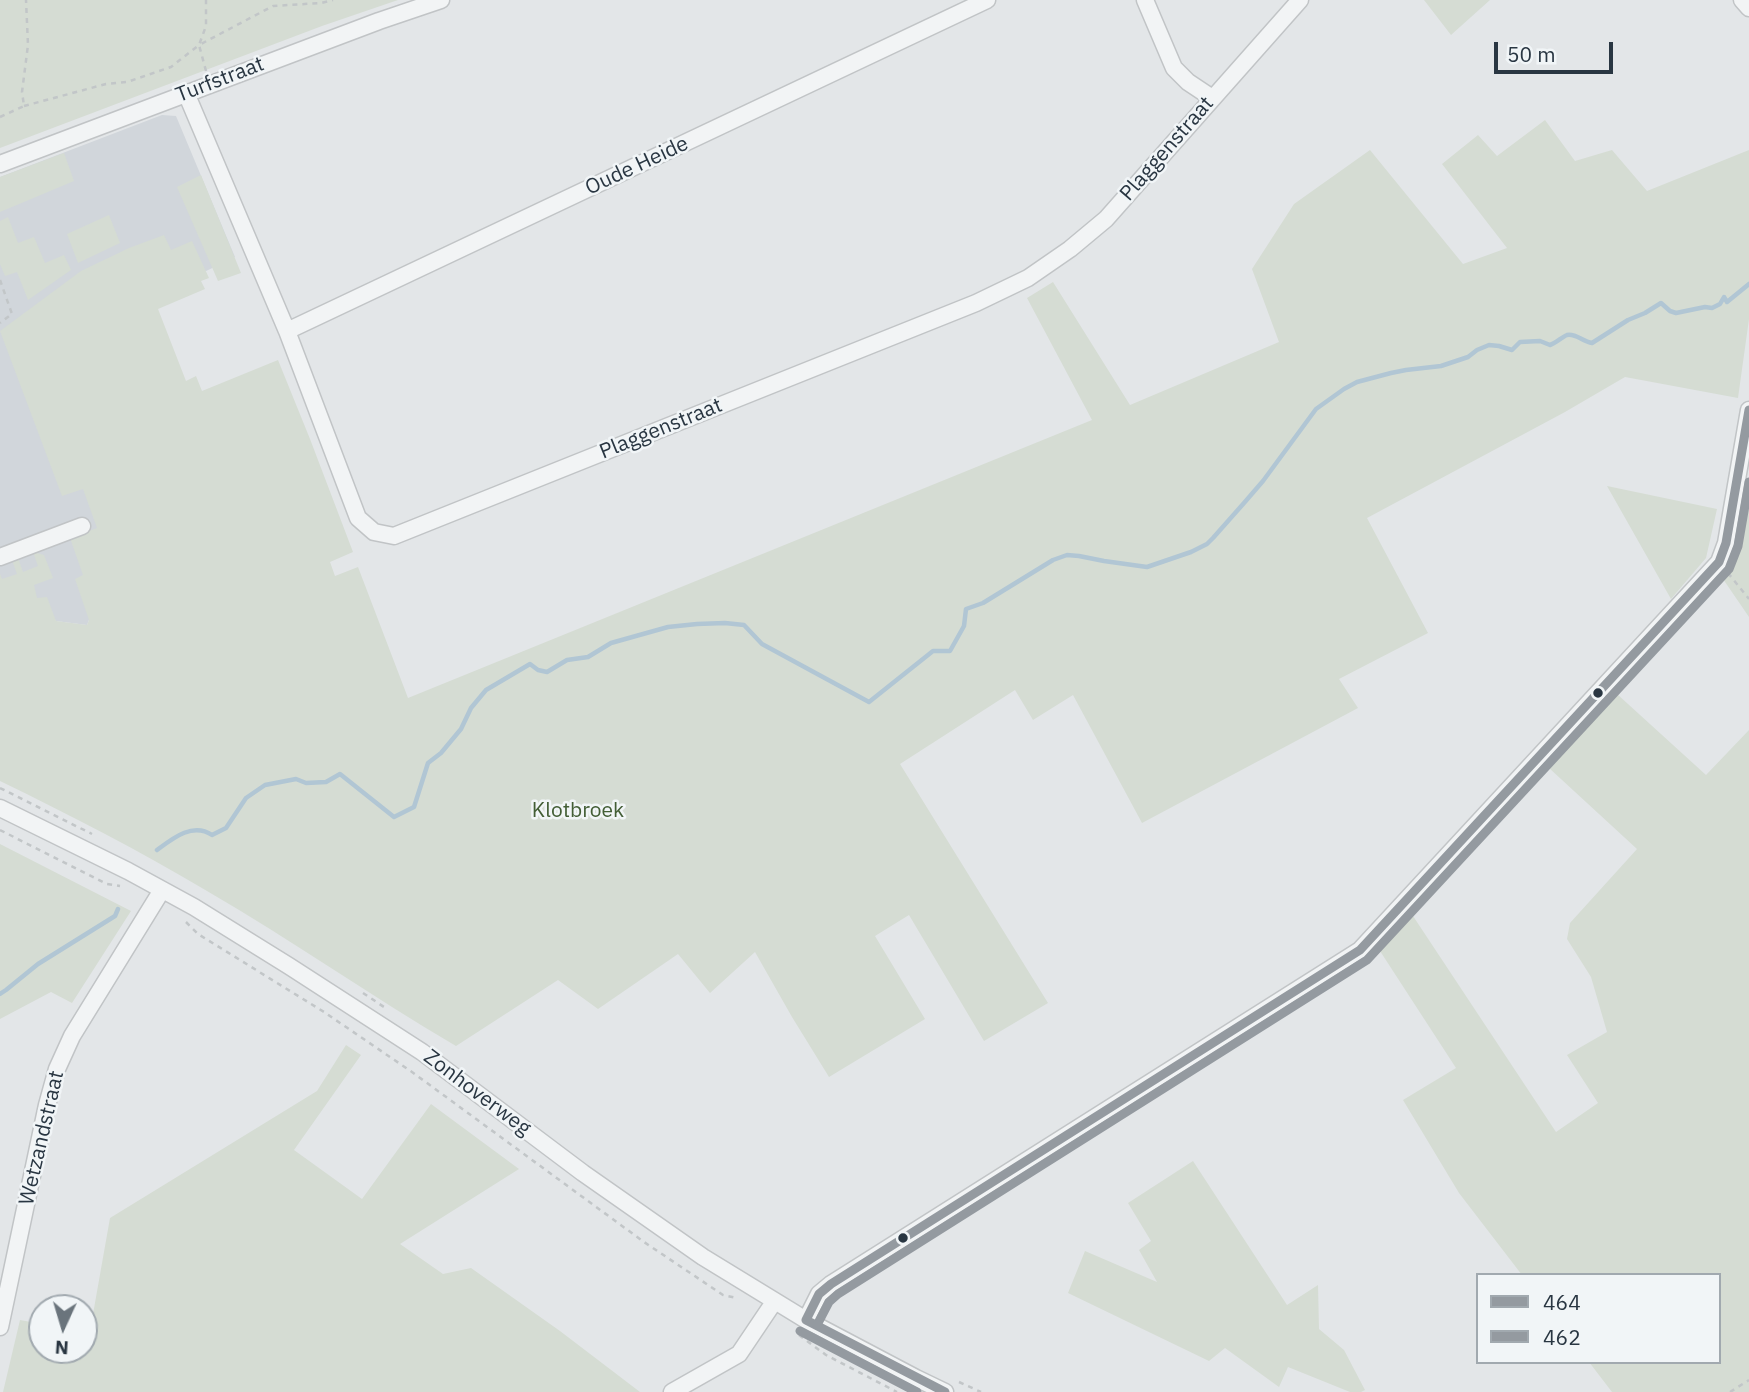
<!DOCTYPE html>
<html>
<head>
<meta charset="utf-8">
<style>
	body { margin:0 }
	#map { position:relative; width:1749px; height:1392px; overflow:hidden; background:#e3e6e8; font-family:"IBM Plex Sans",sans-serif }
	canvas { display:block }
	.legend { position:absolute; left:1476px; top:1273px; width:245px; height:91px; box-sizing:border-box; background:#f1f5f7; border:2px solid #a1a9af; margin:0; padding:9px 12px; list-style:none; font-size:21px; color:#293642 }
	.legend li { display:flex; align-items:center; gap:14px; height:35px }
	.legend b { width:35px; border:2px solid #a1a9af }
	.north { position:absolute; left:28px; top:1294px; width:70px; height:70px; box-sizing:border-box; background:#f1f5f7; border:2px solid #a1a9af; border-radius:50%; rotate:184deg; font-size:19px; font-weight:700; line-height:28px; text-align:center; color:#293642 }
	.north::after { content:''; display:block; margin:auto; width:24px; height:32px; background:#6a747c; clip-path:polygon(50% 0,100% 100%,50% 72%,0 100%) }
	.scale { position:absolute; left:1494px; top:42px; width:119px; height:32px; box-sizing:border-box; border:4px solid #293642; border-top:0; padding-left:9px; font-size:21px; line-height:24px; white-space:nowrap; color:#293642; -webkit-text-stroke:5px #f1f5f7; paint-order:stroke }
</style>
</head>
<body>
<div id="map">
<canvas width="1749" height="1392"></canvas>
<ul class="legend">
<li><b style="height:9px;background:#949aa0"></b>464</li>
<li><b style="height:9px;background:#949aa0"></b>462</li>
</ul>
<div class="north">N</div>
<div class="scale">50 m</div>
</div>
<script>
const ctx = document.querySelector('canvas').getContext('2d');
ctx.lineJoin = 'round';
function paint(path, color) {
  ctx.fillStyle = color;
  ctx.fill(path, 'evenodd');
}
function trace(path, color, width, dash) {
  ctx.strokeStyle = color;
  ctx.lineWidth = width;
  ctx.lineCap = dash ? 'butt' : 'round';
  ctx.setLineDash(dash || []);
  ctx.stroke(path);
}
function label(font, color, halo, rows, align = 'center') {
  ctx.font = font + ' "IBM Plex Sans",sans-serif';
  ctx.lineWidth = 5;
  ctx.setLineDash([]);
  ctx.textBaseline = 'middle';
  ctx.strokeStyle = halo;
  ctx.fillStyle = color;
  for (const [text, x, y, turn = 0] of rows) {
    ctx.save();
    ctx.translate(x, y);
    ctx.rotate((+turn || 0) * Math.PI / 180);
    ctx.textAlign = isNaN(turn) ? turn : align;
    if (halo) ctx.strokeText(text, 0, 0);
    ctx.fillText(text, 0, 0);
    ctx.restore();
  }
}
const built = new Path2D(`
	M 162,115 L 176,116 L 235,257 L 78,333 L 124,527 L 87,625 L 56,621 L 0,604 L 0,177 Z`);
const green = new Path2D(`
	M 0,0 L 398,0 L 322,26 L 0,148 Z
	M 1424,0 L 1490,0 L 1451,35 Z
	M 1545,120 L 1575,161 L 1612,150 L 1647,191 L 1749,150 L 1749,319 L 1738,398 L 1625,377 L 1565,412 L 1367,518 L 1428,633 L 1339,679 L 1358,708 L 1142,823 L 1073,695 L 1033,720 L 1015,690 L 900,764 L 1048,1003 L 984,1041 L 909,915 L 875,936 L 925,1019 L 829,1077 L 792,1017 L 755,952 L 710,993 L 678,954 L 598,1009 L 558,980 L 456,1046 C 372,997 292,940 207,891 C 140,851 70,815 0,781 L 0,574 L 2,579 L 17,574 L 12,560 L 18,558 L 23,572 L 38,566 L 33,552 L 44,555 L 53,578 L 34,585 L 37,598 L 47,597 L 56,621 L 87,625 L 89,620 L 75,579 L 83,575 L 70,538 L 97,528 L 83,489 L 62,496 L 0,331 L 81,271 L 129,248 L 164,235 L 171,250 L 192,241 L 209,278 L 201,281 L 205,289 L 158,309 L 186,381 L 196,376 L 202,391 L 278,360 L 310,439 L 353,552 L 330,562 L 335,576 L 358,567 L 408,698 L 1092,420 L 1027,298 L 1053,282 L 1130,405 L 1279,342 L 1252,269 L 1294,204 L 1370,150 L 1463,264 L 1507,248 L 1442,164 L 1478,135 L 1497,156 Z
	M 64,153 L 74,181 L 0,212 L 0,177 Z
	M 201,175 L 241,273 L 218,281 L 177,187 Z
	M 109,215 L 120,243 L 78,263 L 67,234 Z
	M 8,217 L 18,243 L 34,237 L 45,263 L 64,255 L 71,270 L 28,300 L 17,272 L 5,276 L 0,264 L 0,221 Z
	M 1749,478 L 1749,617 L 1723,579 L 1738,542 Z
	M 1607,486 L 1717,509 L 1706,558 L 1671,599 Z
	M 1617,694 L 1706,775 L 1749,730 L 1749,1392 L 1612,1392 L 1589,1362 L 1719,1362 L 1719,1275 L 1522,1275 L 1459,1193 L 1403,1100 L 1456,1068 L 1380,951 L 1413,916 L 1556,1132 L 1598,1103 L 1567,1055 L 1607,1032 L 1591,977 L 1567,939 L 1570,923 L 1637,849 L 1549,768 Z
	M 0,844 L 131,911 L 72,1003 L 51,992 L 0,1019 Z
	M 346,1045 L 361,1055 L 294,1150 L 362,1199 L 431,1104 L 519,1169 L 400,1244 L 443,1274 L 471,1268 L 560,1331 L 640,1392 L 3,1392 L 20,1320 L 42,1324 L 42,1350 L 84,1350 L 84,1331 L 90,1331 L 110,1218 L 317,1091 Z
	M 1193,1161 L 1287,1305 L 1318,1285 L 1319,1329 L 1344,1350 L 1365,1390 L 1361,1392 L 1350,1392 L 1288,1367 L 1279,1387 L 1225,1348 L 1209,1361 L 1068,1293 L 1085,1251 L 1157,1282 L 1139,1250 L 1151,1241 L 1128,1203 Z`);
const stream = new Path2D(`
	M 157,850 C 173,838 193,822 212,835 L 226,828 L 246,798 L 265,785 L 296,779 L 306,783 L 326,782 L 340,774 L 394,817 L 414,807 L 428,763 L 441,753 L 461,729 L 471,708 L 486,690 L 530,664 L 538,670 L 547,672 L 567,660 L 588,657 L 611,643 L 668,627 L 697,624 L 725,623 L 744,625 L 762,644 L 869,702 L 933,651 L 950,651 L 964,626 L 966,609 L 983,603 L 1053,560 L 1067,555 L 1079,556 L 1104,561 L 1147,567 L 1191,552 L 1207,544 L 1213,538 L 1244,503 L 1263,481 L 1316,409 L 1344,389 L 1357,382 L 1391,373 L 1406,370 L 1441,366 L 1468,357 L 1477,350 L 1489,345 L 1499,346 L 1512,350 L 1520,342 L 1540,341 L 1550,345 C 1556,343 1562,337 1567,335 C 1576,333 1583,342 1592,343 L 1628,320 L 1645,313 L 1661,303 L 1670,311 L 1676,313 L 1705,307 L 1712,308 L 1720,304 L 1724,297 L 1727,302 L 1749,284
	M 0,994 L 6,990 L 38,964 L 115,916 L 118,909`);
const path = new Path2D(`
	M 206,71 L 199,45 L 273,6 L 321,3 L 333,0
	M 24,106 L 106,84 L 127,82 L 171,67 L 199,45 L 206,26 L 206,0
	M 0,117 L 24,106 L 22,92 L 28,45 L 26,0
	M 0,280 L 12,314 L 0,323
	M 1728,573 L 1749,599
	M 0,788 L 92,834
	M 0,830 L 107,884 L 120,886
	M 186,922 L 198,934 L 324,1012 L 412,1072 L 644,1242 L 723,1295 L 737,1298
	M 363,993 L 384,1007
	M 799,1335 L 826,1355 L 897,1392
	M 959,1382 L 981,1392
	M 1730,1392 L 1749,1380`);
const minor = new Path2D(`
	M 1145,0 L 1174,68 L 1188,82 L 1212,98
	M 1742,0 L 1749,8
	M 186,93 L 287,331 L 358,518 L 374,532 L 394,536 L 976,303 L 1028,278 L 1070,249 L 1106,219 L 1300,0
	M 0,164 L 379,21 L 441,0
	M 287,331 L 987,0
	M 0,557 L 82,526
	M 0,808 L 128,871 L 194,907 L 289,966 L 422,1052 L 583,1173 L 703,1257 L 806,1320 L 916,1378 L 945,1392
	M 806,1320 L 819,1294 L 831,1284 L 1360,950 L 1719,562 L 1726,543 L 1749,410
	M 0,1327 L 47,1105 L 57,1069 L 72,1036 L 162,890
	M 672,1392 L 739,1354 L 774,1302`);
const bus1 = new Path2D(`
	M 806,1320 L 819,1294 L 831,1284 L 1360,950 L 1719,562 L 1726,543 L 1749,410
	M 806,1320 L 945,1392`);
const bus2 = new Path2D(`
	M 817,1325 L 829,1302 L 838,1294 L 1367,960 L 1729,569 L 1738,546 L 1749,482
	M 800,1331 L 917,1392`);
const markers = [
	[1598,693,6,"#293642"],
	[903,1238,6,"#293642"]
];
const streetNames = [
	["Turfstraat",220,80,-21],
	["Plaggenstraat",1167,149,-49],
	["Oude Heide",637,166,-25],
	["Plaggenstraat",661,429,-22],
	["Zonhoverweg",477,1093,37],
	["Wetzandstraat",42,1138,-77]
];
const parkNames = [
	["Klotbroek",578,811]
];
paint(built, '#d1d6db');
paint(green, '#d5dcd3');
trace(stream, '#b1c6d4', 4.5);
trace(minor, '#c1c4c6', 19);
trace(path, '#c2c6c8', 2.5, [5, 5]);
trace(minor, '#f2f4f5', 16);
trace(bus1, '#949aa0', 9);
trace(bus2, '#949aa0', 9);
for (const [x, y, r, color] of markers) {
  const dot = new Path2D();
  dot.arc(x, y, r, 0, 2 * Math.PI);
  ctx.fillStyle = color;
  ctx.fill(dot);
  trace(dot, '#f1f5f7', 2.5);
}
label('21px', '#293642', '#f1f5f7', streetNames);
label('21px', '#435e36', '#f1f5f7', parkNames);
</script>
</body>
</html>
